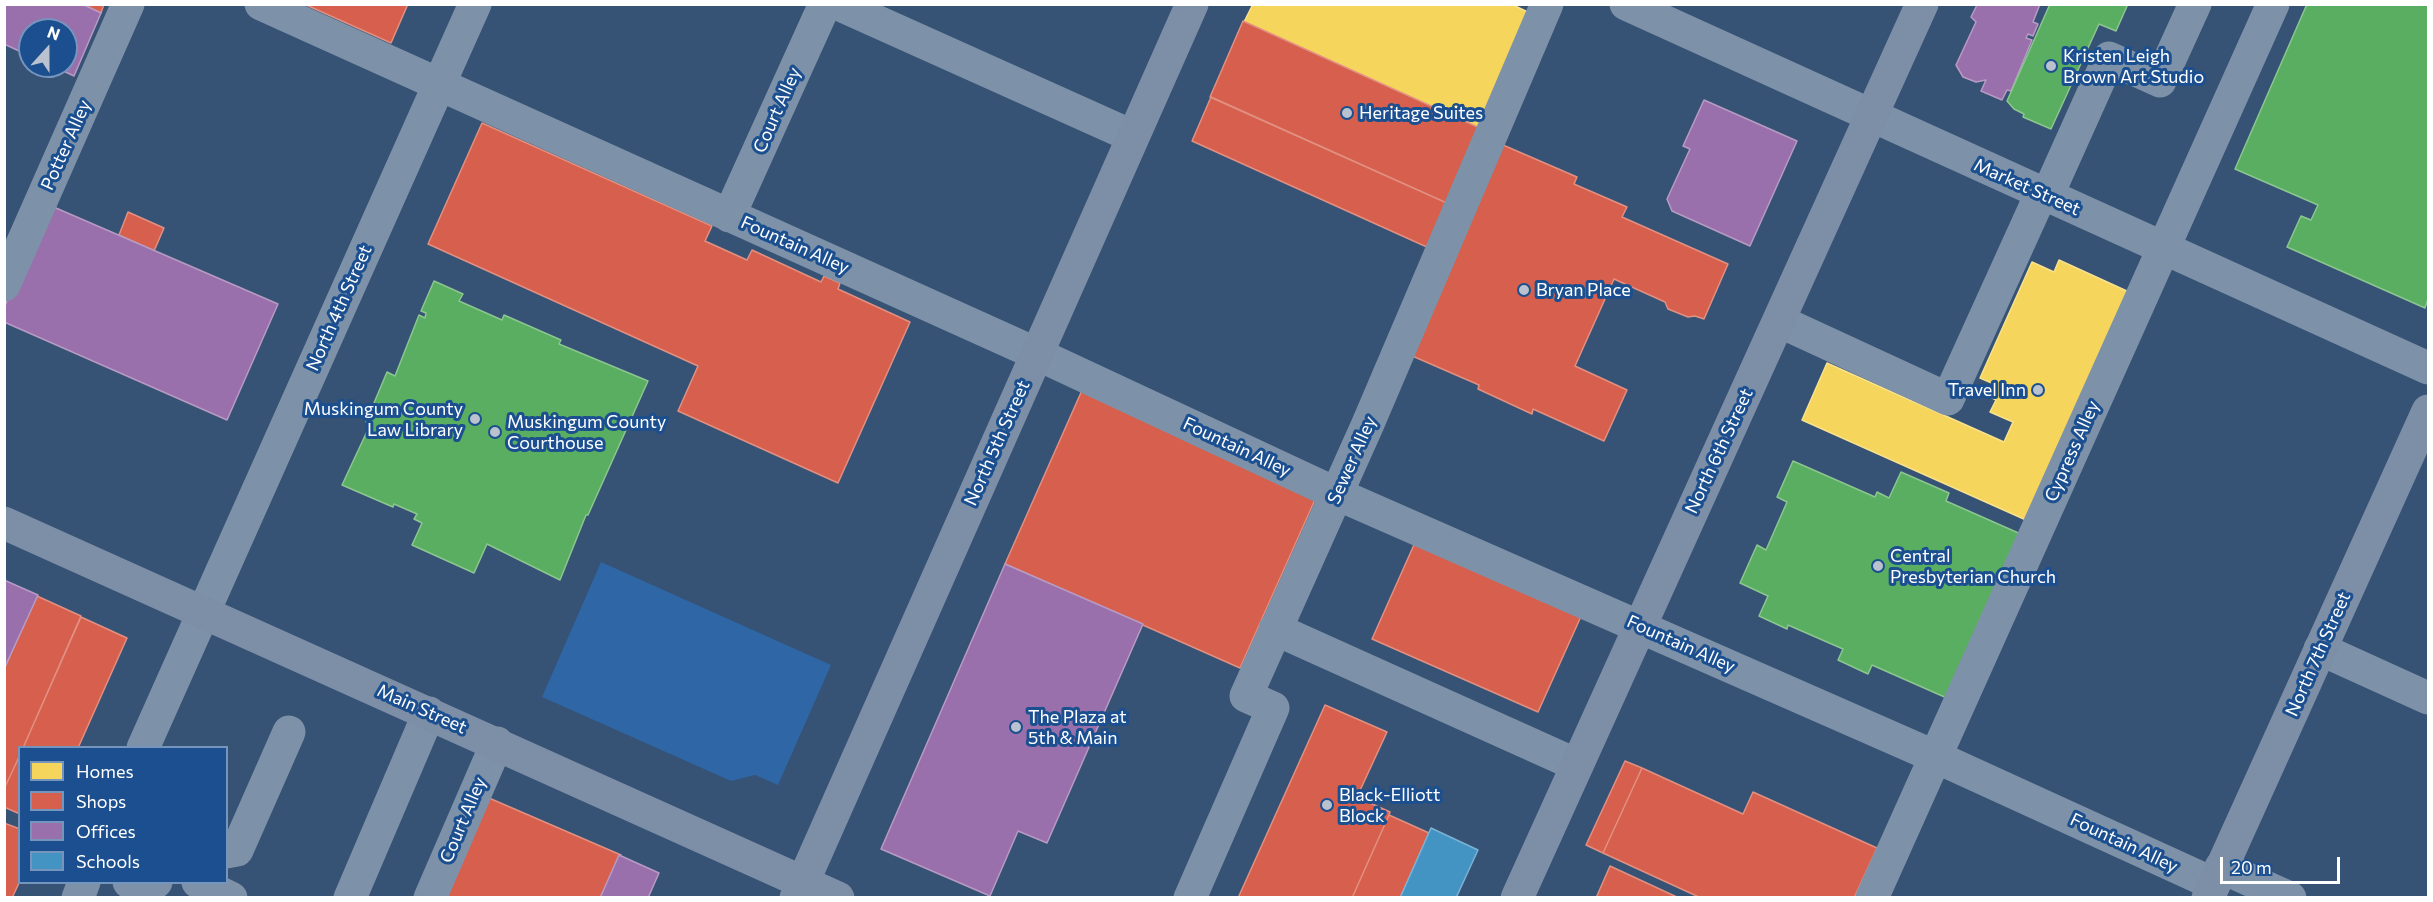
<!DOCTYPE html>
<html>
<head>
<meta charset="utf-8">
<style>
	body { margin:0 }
	#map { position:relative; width:2433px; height:902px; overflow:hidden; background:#365274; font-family:Commissioner,sans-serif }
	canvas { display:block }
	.frame { position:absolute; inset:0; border:6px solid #fff; pointer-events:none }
	.legend { position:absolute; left:18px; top:746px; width:210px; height:138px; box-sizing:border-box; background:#1b4f8f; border:2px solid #7695bc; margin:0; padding:8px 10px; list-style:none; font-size:18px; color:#fff }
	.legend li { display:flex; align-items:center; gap:12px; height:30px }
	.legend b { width:30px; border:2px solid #7695bc }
	.north { position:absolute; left:18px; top:18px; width:60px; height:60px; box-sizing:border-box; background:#1b4f8f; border:2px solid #7695bc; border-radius:50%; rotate:21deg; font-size:16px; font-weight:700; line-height:24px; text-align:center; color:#fff }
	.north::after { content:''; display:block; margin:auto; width:21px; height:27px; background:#b9c2ce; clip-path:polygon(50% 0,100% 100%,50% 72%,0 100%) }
	.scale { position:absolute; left:2220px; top:857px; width:120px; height:27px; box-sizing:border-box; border:3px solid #fff; border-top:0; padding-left:8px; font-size:18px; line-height:21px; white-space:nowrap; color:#fff; -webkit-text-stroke:4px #1b4f8f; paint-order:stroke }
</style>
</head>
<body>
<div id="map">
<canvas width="2433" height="902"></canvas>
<div class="frame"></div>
<ul class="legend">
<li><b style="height:16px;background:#f6d55c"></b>Homes</li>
<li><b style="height:16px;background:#d6604d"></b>Shops</li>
<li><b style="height:16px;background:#9970ab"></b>Offices</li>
<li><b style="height:16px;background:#4393c3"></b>Schools</li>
</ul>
<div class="north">N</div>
<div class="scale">20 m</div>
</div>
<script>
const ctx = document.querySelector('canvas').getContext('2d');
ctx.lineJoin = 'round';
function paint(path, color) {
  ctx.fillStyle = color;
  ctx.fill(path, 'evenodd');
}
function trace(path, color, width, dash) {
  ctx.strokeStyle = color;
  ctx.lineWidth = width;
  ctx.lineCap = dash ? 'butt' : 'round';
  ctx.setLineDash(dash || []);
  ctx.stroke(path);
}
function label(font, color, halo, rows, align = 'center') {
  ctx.font = font + ' Commissioner,sans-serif';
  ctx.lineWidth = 6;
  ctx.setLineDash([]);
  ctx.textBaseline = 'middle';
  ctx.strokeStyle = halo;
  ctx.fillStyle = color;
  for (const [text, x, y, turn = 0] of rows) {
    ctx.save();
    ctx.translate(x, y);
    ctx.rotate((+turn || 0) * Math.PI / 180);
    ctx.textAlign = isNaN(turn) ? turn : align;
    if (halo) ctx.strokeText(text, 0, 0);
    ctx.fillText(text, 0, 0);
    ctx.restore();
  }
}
const green = new Path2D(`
	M 601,562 L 831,665 L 778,785 L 755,775 L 731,781 L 542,697 Z`);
const homes = new Path2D(`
	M 1253,4 L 1511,4 L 1534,15 L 1482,129 L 1244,22 Z
	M 2059,260 L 2129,292 L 2026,520 L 1802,420 L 1827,363 L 2004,442 L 2013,422 L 1990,412 L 1996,400 L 1989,396 L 1994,384 L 1980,378 L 2032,262 L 2054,272 Z`);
const shops = new Path2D(`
	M 82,4 L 104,4 L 101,13 Z
	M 304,4 L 408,4 L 391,43 Z
	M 1243,21 L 1482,129 L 1449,204 L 1210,97 Z
	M 1211,97 L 1449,204 L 1429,248 L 1192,141 Z
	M 482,123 L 712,226 L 705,241 L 747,260 L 752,250 L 821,282 L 824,276 L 840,283 L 838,289 L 910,322 L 838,483 L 678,411 L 698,366 L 428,244 Z
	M 1503,145 L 1577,177 L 1574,184 L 1627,207 L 1622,217 L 1728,264 L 1704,319 L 1695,316 L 1688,317 L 1668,309 L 1665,302 L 1614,279 L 1575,366 L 1627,390 L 1604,441 L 1533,409 L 1532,414 L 1478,389 L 1479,385 L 1410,355 Z
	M 128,212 L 164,228 L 154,251 L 119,235 Z
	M 1083,388 L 1318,493 L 1240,668 L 1005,564 Z
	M 1417,538 L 1583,612 L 1538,712 L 1372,639 Z
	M 37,596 L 81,616 L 23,748 L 20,748 L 20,755 L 4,789 L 4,669 Z
	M 81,617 L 127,638 L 78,748 L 23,748 Z
	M 1325,705 L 1387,732 L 1357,797 L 1390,812 L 1389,815 L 1352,898 L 1238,898 Z
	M 20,755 L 20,814 L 4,807 L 4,789 Z
	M 1625,761 L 1642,768 L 1603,853 L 1586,845 Z
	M 1642,768 L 1743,814 L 1753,792 L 1877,848 L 1854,898 L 1701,898 L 1603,853 Z
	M 489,798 L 621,855 L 600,898 L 445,898 Z
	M 1389,815 L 1429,833 L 1400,898 L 1352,898 Z
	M 4,823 L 20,829 L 20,881 L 12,898 L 4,898 Z
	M 1610,866 L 1679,898 L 1596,898 Z`);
const offices = new Path2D(`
	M 4,4 L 82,4 L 101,13 L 74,76 L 53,66 L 66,66 L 66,30 L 30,30 L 30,56 L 4,44 Z
	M 2040,4 L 2033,22 L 2038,24 L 2033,36 L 2028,34 L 2026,38 L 2032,40 L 2011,91 L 2007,90 L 2002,100 L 1981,91 L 1986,80 L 1976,82 L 1963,77 L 1956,65 L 1976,22 L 1971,17 L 1977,5 Z
	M 1704,100 L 1797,141 L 1750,246 L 1672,211 L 1667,199 L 1690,149 L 1683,146 Z
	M 49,205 L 278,304 L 227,420 L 4,322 L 4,308 Z
	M 1005,564 L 1143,624 L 1047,843 L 1018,831 L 990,896 L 881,849 Z
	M 4,580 L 38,595 L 4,669 Z
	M 619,855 L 659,873 L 648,898 L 600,898 Z`);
const schools = new Path2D(`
	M 1431,828 L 1478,850 L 1456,898 L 1400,898 Z`);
const public = new Path2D(`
	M 2050,4 L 2128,4 L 2116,31 L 2099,24 L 2051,129 L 2023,117 L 2024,114 L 2014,109 L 2007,101 Z
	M 2307,4 L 2428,4 L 2428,299 L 2425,308 L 2287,247 L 2301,216 L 2311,220 L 2318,205 L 2235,169 Z
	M 434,281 L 463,294 L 459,301 L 502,320 L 504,315 L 561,340 L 559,344 L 648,381 L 588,515 L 586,515 L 560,580 L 487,544 L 474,573 L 412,545 L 422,523 L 414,519 L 417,514 L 394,504 L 393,507 L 342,485 L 370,425 L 366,422 L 387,372 L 395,376 L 419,315 L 425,318 L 426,313 L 421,311 Z
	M 1793,461 L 1875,497 L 1877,492 L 1889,498 L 1901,472 L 1949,493 L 1946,501 L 2023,535 L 1949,699 L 1872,665 L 1868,674 L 1838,660 L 1843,649 L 1788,625 L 1787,629 L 1759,616 L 1768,596 L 1740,583 L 1757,545 L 1766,550 L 1787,502 L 1777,497 Z`);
const minor = new Path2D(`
	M 261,4 L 1037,354 L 1337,494 L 1936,757 L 2214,884
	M 838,4 L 1132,136
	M 1626,4 L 2428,368
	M 2047,196 L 2109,58 L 2160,81 L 2195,4
	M 729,216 L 825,4
	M 4,285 L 128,4
	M 1779,321 L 1948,399 L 2041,194
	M 1275,629 L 1577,765
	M 2320,649 L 2428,698
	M 143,748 L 475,4
	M 226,852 L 237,850 L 289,732
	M 2221,867 L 2290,898
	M 129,882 L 146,889 L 156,882
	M 198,882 L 231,898
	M 78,898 L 84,882
	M 350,898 L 429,713
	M 430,898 L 497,743
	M 1190,898 L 1273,708 L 1246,696 L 1367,426 L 1547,4
	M 1872,898 L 2273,4`);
const major = new Path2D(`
	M 4,523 L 838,898
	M 796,898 L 1192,4
	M 1517,898 L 1922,4
	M 2208,898 L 2428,411`);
const markers = [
	[2051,66,6,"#b9c2ce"],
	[1347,113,6,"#b9c2ce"],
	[1524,290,6,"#b9c2ce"],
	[2038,390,6,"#b9c2ce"],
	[475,419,6,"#b9c2ce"],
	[495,432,6,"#b9c2ce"],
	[1878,566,6,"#b9c2ce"],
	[1016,727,6,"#b9c2ce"],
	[1327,805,6,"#b9c2ce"]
];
const poiNames = [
	["Kristen Leigh",2063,56],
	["Brown Art Studio",2063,77],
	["Heritage Suites",1359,113],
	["Bryan Place",1536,290],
	["Travel Inn",2026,390,"right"],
	["Muskingum County",463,409,"right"],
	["Law Library",463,430,"right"],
	["Muskingum County",507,422],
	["Courthouse",507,443],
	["Central",1890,556],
	["Presbyterian Church",1890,577],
	["The Plaza at",1028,717],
	["5th & Main",1028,738],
	["Black-Elliott",1339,795],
	["Block",1339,816]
];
const streetNames = [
	["Court Alley",777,110,-66],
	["Potter Alley",66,145,-66],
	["Market Street",2027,187,24],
	["Fountain Alley",795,245,24],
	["North 4th Street",339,308,-66],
	["North 5th Street",997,443,-66],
	["Fountain Alley",1237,447,25],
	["North 6th Street",1719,451,-65],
	["Cypress Alley",2072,451,-66],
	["Sewer Alley",1352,460,-66],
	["Fountain Alley",1681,644,24],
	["North 7th Street",2318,654,-66],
	["Main Street",422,709,24],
	["Court Alley",463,820,-67],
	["Fountain Alley",2124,843,25]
];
paint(green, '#2f66a5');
paint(homes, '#f6d55c');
trace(homes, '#f9e28d', 1.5);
paint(shops, '#d6604d');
trace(shops, '#e29082', 1.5);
paint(offices, '#9970ab');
trace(offices, '#b89bc4', 1.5);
paint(schools, '#4393c3');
trace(schools, '#7bb3d5', 1.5);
paint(public, '#5aae61');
trace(public, '#8cc690', 1.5);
trace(minor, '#7d92a8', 33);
trace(major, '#7d8ea7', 33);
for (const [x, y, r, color] of markers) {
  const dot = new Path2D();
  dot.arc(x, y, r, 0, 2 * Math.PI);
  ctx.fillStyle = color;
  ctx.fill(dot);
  trace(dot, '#1b4f8f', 2);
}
label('18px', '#fff', '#1b4f8f', poiNames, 'left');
label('18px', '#fff', '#1b4f8f', streetNames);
</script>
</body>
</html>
